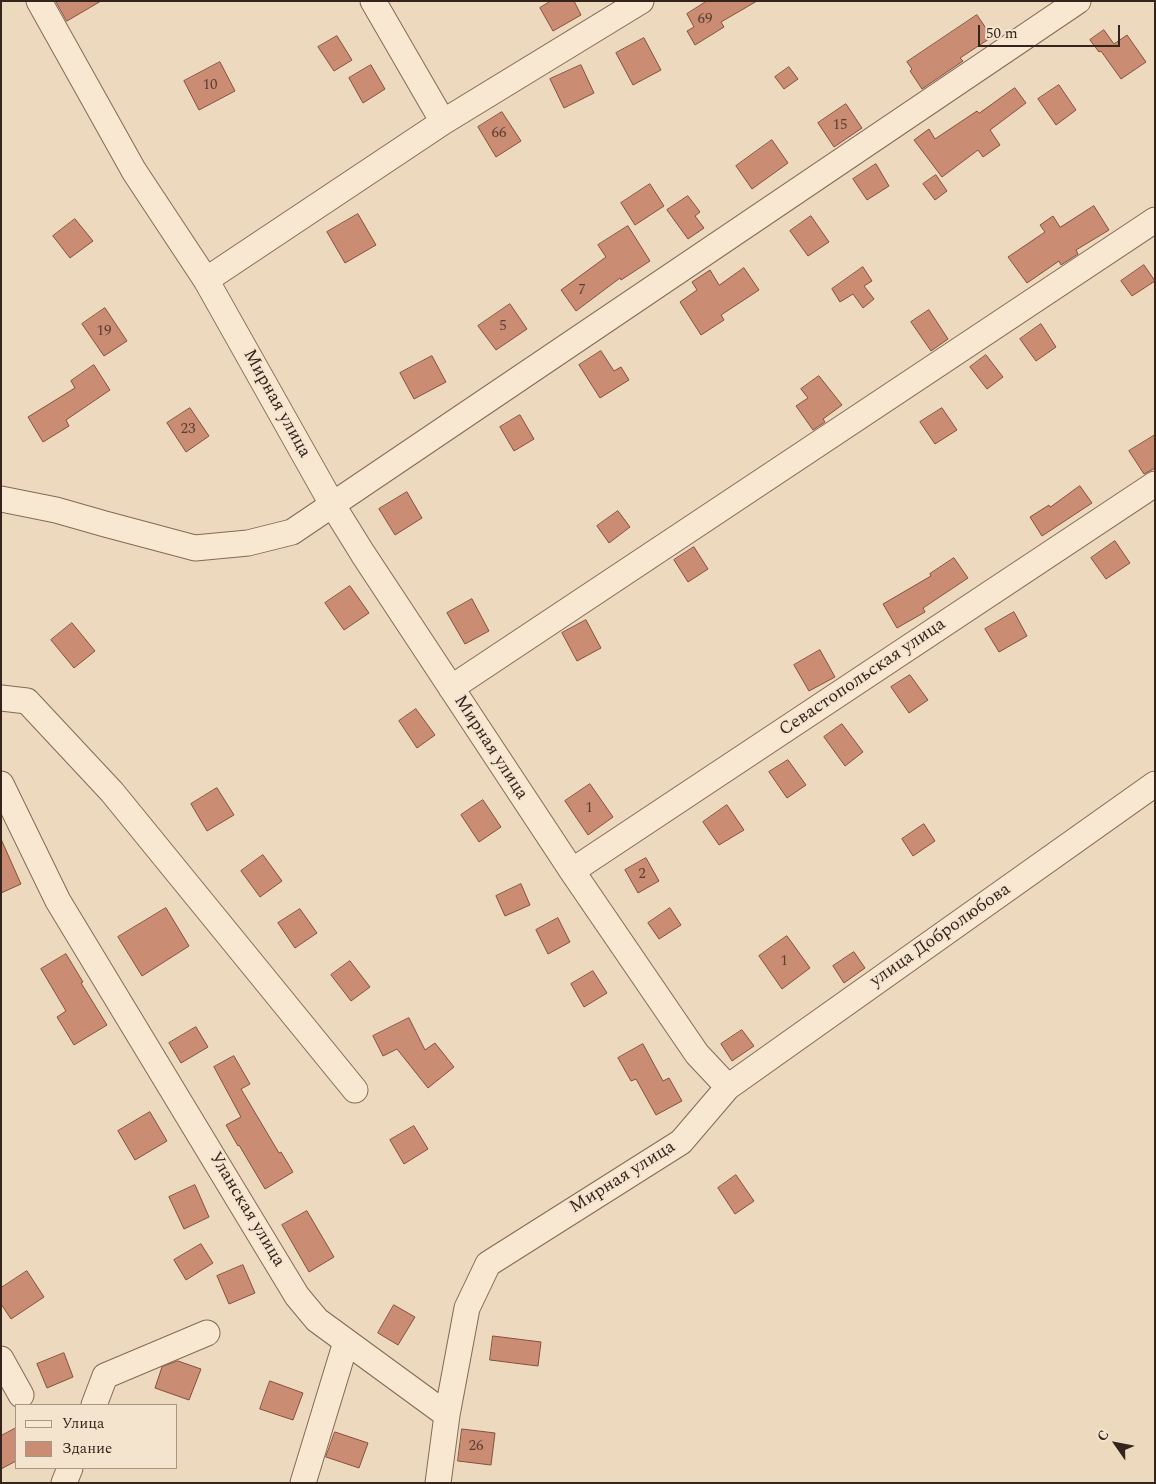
<!DOCTYPE html>
<html>
<head>
<meta charset="utf-8">
<style>
	body { margin:0 }
	#map { position:relative; width:1156px; height:1484px; overflow:hidden; background:#edd9be; font-family:Spectral,serif }
	canvas { display:block }
	.frame { position:absolute; inset:0; border:2px solid #34241c; pointer-events:none }
	.legend { position:absolute; left:15px; top:1404px; width:162px; height:65px; box-sizing:border-box; background:#f5e4cd; border:1px solid #a89786; margin:0; padding:6px 9px; list-style:none; font-size:15px; color:#34241c }
	.legend li { display:flex; align-items:center; gap:10px; height:25px }
	.legend b { width:25px; border:1px solid #a89786 }
	.north { position:absolute; left:1091px; top:1419px; width:50px; height:50px; -webkit-text-stroke:4px #f5e4cd; paint-order:stroke; rotate:303deg; font-size:14px; font-weight:700; line-height:20px; text-align:center; color:#34241c }
	.north::after { content:''; display:block; margin:auto; width:18px; height:22px; background:#34241c; clip-path:polygon(50% 0,100% 100%,50% 72%,0 100%) }
	.scale { position:absolute; left:978px; top:25px; width:142px; height:22px; box-sizing:border-box; border:2px solid #34241c; border-top:0; padding-left:6px; font-size:15px; line-height:18px; white-space:nowrap; color:#34241c; -webkit-text-stroke:4px #f5e4cd; paint-order:stroke }
</style>
</head>
<body>
<div id="map">
<canvas width="1156" height="1484"></canvas>
<div class="frame"></div>
<ul class="legend">
<li><b style="height:6px;background:#f8e7d1"></b>Улица</li>
<li><b style="height:14px;background:#cb8c74"></b>Здание</li>
</ul>
<div class="north">С</div>
<div class="scale">50 m</div>
</div>
<script>
const ctx = document.querySelector('canvas').getContext('2d');
ctx.lineJoin = 'round';
function paint(path, color) {
  ctx.fillStyle = color;
  ctx.fill(path, 'evenodd');
}
function trace(path, color, width, dash) {
  ctx.strokeStyle = color;
  ctx.lineWidth = width;
  ctx.lineCap = dash ? 'butt' : 'round';
  ctx.setLineDash(dash || []);
  ctx.stroke(path);
}
function label(font, color, halo, rows, align = 'center') {
  ctx.font = font + ' Spectral,serif';
  ctx.lineWidth = 4;
  ctx.setLineDash([]);
  ctx.textBaseline = 'middle';
  ctx.strokeStyle = halo;
  ctx.fillStyle = color;
  for (const [text, x, y, turn = 0] of rows) {
    ctx.save();
    ctx.translate(x, y);
    ctx.rotate((+turn || 0) * Math.PI / 180);
    ctx.textAlign = isNaN(turn) ? turn : align;
    if (halo) ctx.strokeText(text, 0, 0);
    ctx.fillText(text, 0, 0);
    ctx.restore();
  }
}
const building = new Path2D(`
	M 56,1 L 101,1 L 67,21 Z
	M 551,1 L 574,1 L 581,15 L 553,31 L 540,8 Z
	M 707,1 L 757,1 L 721,22 L 724,27 L 695,45 L 687,31 L 694,27 L 687,14 Z
	M 977,15 L 992,37 L 960,58 L 963,61 L 922,89 L 910,71 L 912,69 L 907,62 Z
	M 1104,30 L 1114,44 L 1127,35 L 1146,62 L 1121,79 L 1101,51 L 1099,52 L 1090,40 Z
	M 337,36 L 352,60 L 334,71 L 318,47 Z
	M 644,38 L 661,70 L 633,85 L 616,53 Z
	M 220,62 L 235,91 L 199,110 L 184,81 Z
	M 371,65 L 385,89 L 363,103 L 349,78 Z
	M 581,65 L 594,93 L 564,108 L 550,79 Z
	M 789,67 L 798,79 L 784,89 L 775,77 Z
	M 1059,85 L 1076,110 L 1056,125 L 1038,99 Z
	M 1015,88 L 1026,103 L 990,130 L 1000,145 L 983,157 L 978,150 L 942,177 L 914,140 L 929,129 L 935,139 L 977,111 L 979,113 Z
	M 846,104 L 862,128 L 834,147 L 818,123 Z
	M 502,112 L 521,141 L 496,157 L 478,127 Z
	M 772,140 L 788,163 L 752,189 L 736,166 Z
	M 876,164 L 889,186 L 867,200 L 853,179 Z
	M 936,175 L 947,191 L 935,200 L 923,184 Z
	M 650,184 L 664,206 L 635,225 L 621,203 Z
	M 688,196 L 700,212 L 695,216 L 704,228 L 688,239 L 667,210 Z
	M 1094,206 L 1109,230 L 1076,250 L 1078,254 L 1061,265 L 1059,261 L 1027,283 L 1008,257 L 1045,232 L 1040,225 L 1053,216 L 1060,227 Z
	M 358,214 L 376,245 L 345,263 L 327,232 Z
	M 811,216 L 829,242 L 808,256 L 790,231 Z
	M 75,219 L 93,241 L 70,258 L 53,236 Z
	M 628,226 L 650,261 L 621,280 L 620,278 L 576,311 L 561,290 L 606,257 L 598,245 Z
	M 1144,265 L 1155,281 L 1132,296 L 1121,281 Z
	M 863,267 L 872,281 L 864,286 L 874,299 L 863,308 L 853,294 L 840,302 L 832,289 Z
	M 744,268 L 759,290 L 721,315 L 724,320 L 701,335 L 680,302 L 697,290 L 692,282 L 710,270 L 719,285 Z
	M 510,304 L 527,329 L 496,350 L 478,326 Z
	M 105,308 L 127,341 L 104,356 L 82,324 Z
	M 929,310 L 948,339 L 931,351 L 911,322 Z
	M 1041,324 L 1056,347 L 1036,361 L 1020,339 Z
	M 601,351 L 614,371 L 621,367 L 629,380 L 600,398 L 579,365 Z
	M 986,355 L 1003,377 L 987,389 L 970,367 Z
	M 432,356 L 446,382 L 414,399 L 400,373 Z
	M 94,365 L 110,390 L 66,420 L 69,426 L 43,442 L 28,417 L 75,388 L 71,381 Z
	M 819,376 L 842,405 L 823,419 L 825,422 L 813,430 L 796,406 L 808,398 L 801,389 Z
	M 190,408 L 209,436 L 186,452 L 167,423 Z
	M 942,408 L 957,430 L 935,444 L 920,422 Z
	M 520,415 L 534,439 L 514,451 L 500,427 Z
	M 1155,435 L 1155,468 L 1144,474 L 1129,451 Z
	M 1080,486 L 1092,503 L 1042,536 L 1030,517 L 1049,505 L 1050,507 Z
	M 407,492 L 422,518 L 395,535 L 379,509 Z
	M 618,511 L 630,527 L 609,543 L 597,526 Z
	M 1115,541 L 1130,563 L 1106,579 L 1091,558 Z
	M 694,547 L 708,569 L 688,582 L 674,560 Z
	M 954,558 L 968,578 L 923,608 L 925,612 L 897,628 L 883,604 L 931,576 L 930,574 Z
	M 350,586 L 369,613 L 344,630 L 325,603 Z
	M 472,599 L 489,631 L 465,644 L 447,613 Z
	M 1014,612 L 1027,636 L 999,652 L 985,629 Z
	M 586,620 L 601,648 L 577,661 L 562,633 Z
	M 72,623 L 95,651 L 74,668 L 51,640 Z
	M 820,650 L 835,677 L 809,691 L 794,665 Z
	M 910,675 L 928,700 L 909,713 L 891,687 Z
	M 416,709 L 435,735 L 417,748 L 399,721 Z
	M 842,724 L 863,752 L 845,766 L 824,737 Z
	M 788,760 L 806,785 L 787,798 L 769,772 Z
	M 590,784 L 613,817 L 588,835 L 565,801 Z
	M 217,788 L 234,815 L 207,831 L 191,804 Z
	M 483,800 L 501,827 L 479,842 L 461,815 Z
	M 727,805 L 744,830 L 719,845 L 703,822 Z
	M 924,824 L 935,841 L 913,856 L 902,839 Z
	M 1,839 L 21,884 L 1,893 Z
	M 263,855 L 282,881 L 260,897 L 241,871 Z
	M 646,858 L 659,881 L 638,893 L 625,870 Z
	M 521,884 L 530,905 L 505,916 L 496,896 Z
	M 166,908 L 189,946 L 142,976 L 118,937 Z
	M 670,908 L 681,925 L 659,939 L 648,923 Z
	M 300,909 L 317,933 L 295,948 L 278,923 Z
	M 558,918 L 570,942 L 548,954 L 536,930 Z
	M 787,936 L 810,968 L 782,989 L 759,956 Z
	M 854,952 L 865,968 L 844,983 L 833,966 Z
	M 66,954 L 83,982 L 81,983 L 107,1025 L 74,1045 L 57,1017 L 66,1011 L 41,969 Z
	M 350,961 L 370,987 L 351,1001 L 331,975 Z
	M 593,971 L 607,993 L 584,1007 L 571,984 Z
	M 409,1018 L 425,1050 L 435,1043 L 454,1067 L 428,1088 L 397,1049 L 383,1056 L 373,1036 Z
	M 196,1027 L 208,1047 L 181,1063 L 169,1043 Z
	M 742,1030 L 754,1046 L 732,1061 L 721,1044 Z
	M 643,1044 L 663,1081 L 669,1078 L 682,1101 L 656,1115 L 636,1079 L 631,1081 L 618,1058 Z
	M 234,1056 L 250,1084 L 241,1089 L 279,1153 L 281,1152 L 293,1172 L 265,1189 L 239,1145 L 238,1146 L 226,1125 L 241,1117 L 214,1067 Z
	M 150,1112 L 167,1141 L 135,1160 L 118,1131 Z
	M 414,1126 L 428,1149 L 404,1164 L 390,1140 Z
	M 736,1175 L 754,1201 L 735,1214 L 718,1188 Z
	M 195,1185 L 209,1217 L 184,1229 L 169,1197 Z
	M 307,1211 L 334,1257 L 309,1272 L 282,1225 Z
	M 201,1244 L 213,1263 L 186,1280 L 174,1260 Z
	M 243,1265 L 255,1293 L 229,1304 L 217,1276 Z
	M 27,1271 L 44,1297 L 11,1319 L 1,1304 L 1,1288 Z
	M 394,1305 L 415,1317 L 398,1345 L 378,1333 Z
	M 493,1336 L 541,1342 L 538,1366 L 490,1360 Z
	M 64,1353 L 73,1377 L 47,1388 L 37,1364 Z
	M 178,1361 L 201,1369 L 189,1400 L 155,1388 L 162,1367 Z
	M 270,1381 L 303,1393 L 293,1420 L 260,1409 Z
	M 16,1428 L 16,1461 L 1,1469 L 1,1436 Z
	M 462,1429 L 495,1433 L 491,1465 L 458,1461 Z
	M 335,1432 L 368,1443 L 359,1468 L 326,1457 Z`);
const minor = new Path2D(`
	M 39,1 L 134,171 L 206,280 L 332,504 L 363,554 L 572,871 L 697,1054 L 728,1087 L 681,1142 L 488,1264 L 467,1308 L 447,1415
	M 373,1 L 443,122
	M 206,280 L 443,122 L 641,1
	M 1,499 L 56,510 L 105,524 L 195,548 L 248,543 L 292,532 L 1078,1
	M 451,688 L 1155,220
	M 1,698 L 27,701 L 112,792 L 355,1090
	M 1,784 L 58,901 L 297,1296 L 317,1320 L 447,1415 L 438,1483
	M 572,871 L 1155,484
	M 728,1087 L 1155,784
	M 1,1359 L 21,1395
	M 94,1405 L 105,1376 L 207,1333
	M 64,1483 L 70,1468
	M 303,1483 L 346,1342`);
const numberNames = [
	["69",705,20],
	["10",210,86],
	["15",840,126],
	["66",499,134],
	["7",582,291],
	["5",503,327],
	["19",104,332],
	["23",188,430],
	["1",589,809],
	["2",642,875],
	["1",784,962],
	["26",476,1447]
];
const streetNames = [
	["Мирная улица",276,404,61],
	["Севастопольская улица",863,678,-34],
	["Мирная улица",490,748,57],
	["улица Добролюбова",941,936,-35],
	["Мирная улица",623,1178,-32],
	["Уланская улица",246,1210,59]
];
paint(building, '#cb8c74');
trace(building, '#84503d', 1);
trace(minor, '#856957', 27);
trace(minor, '#f8e7d1', 25);
label('15px', '#5a3e32', null, numberNames);
label('18px', '#34241c', '#f5e4cd', streetNames);
</script>
</body>
</html>
